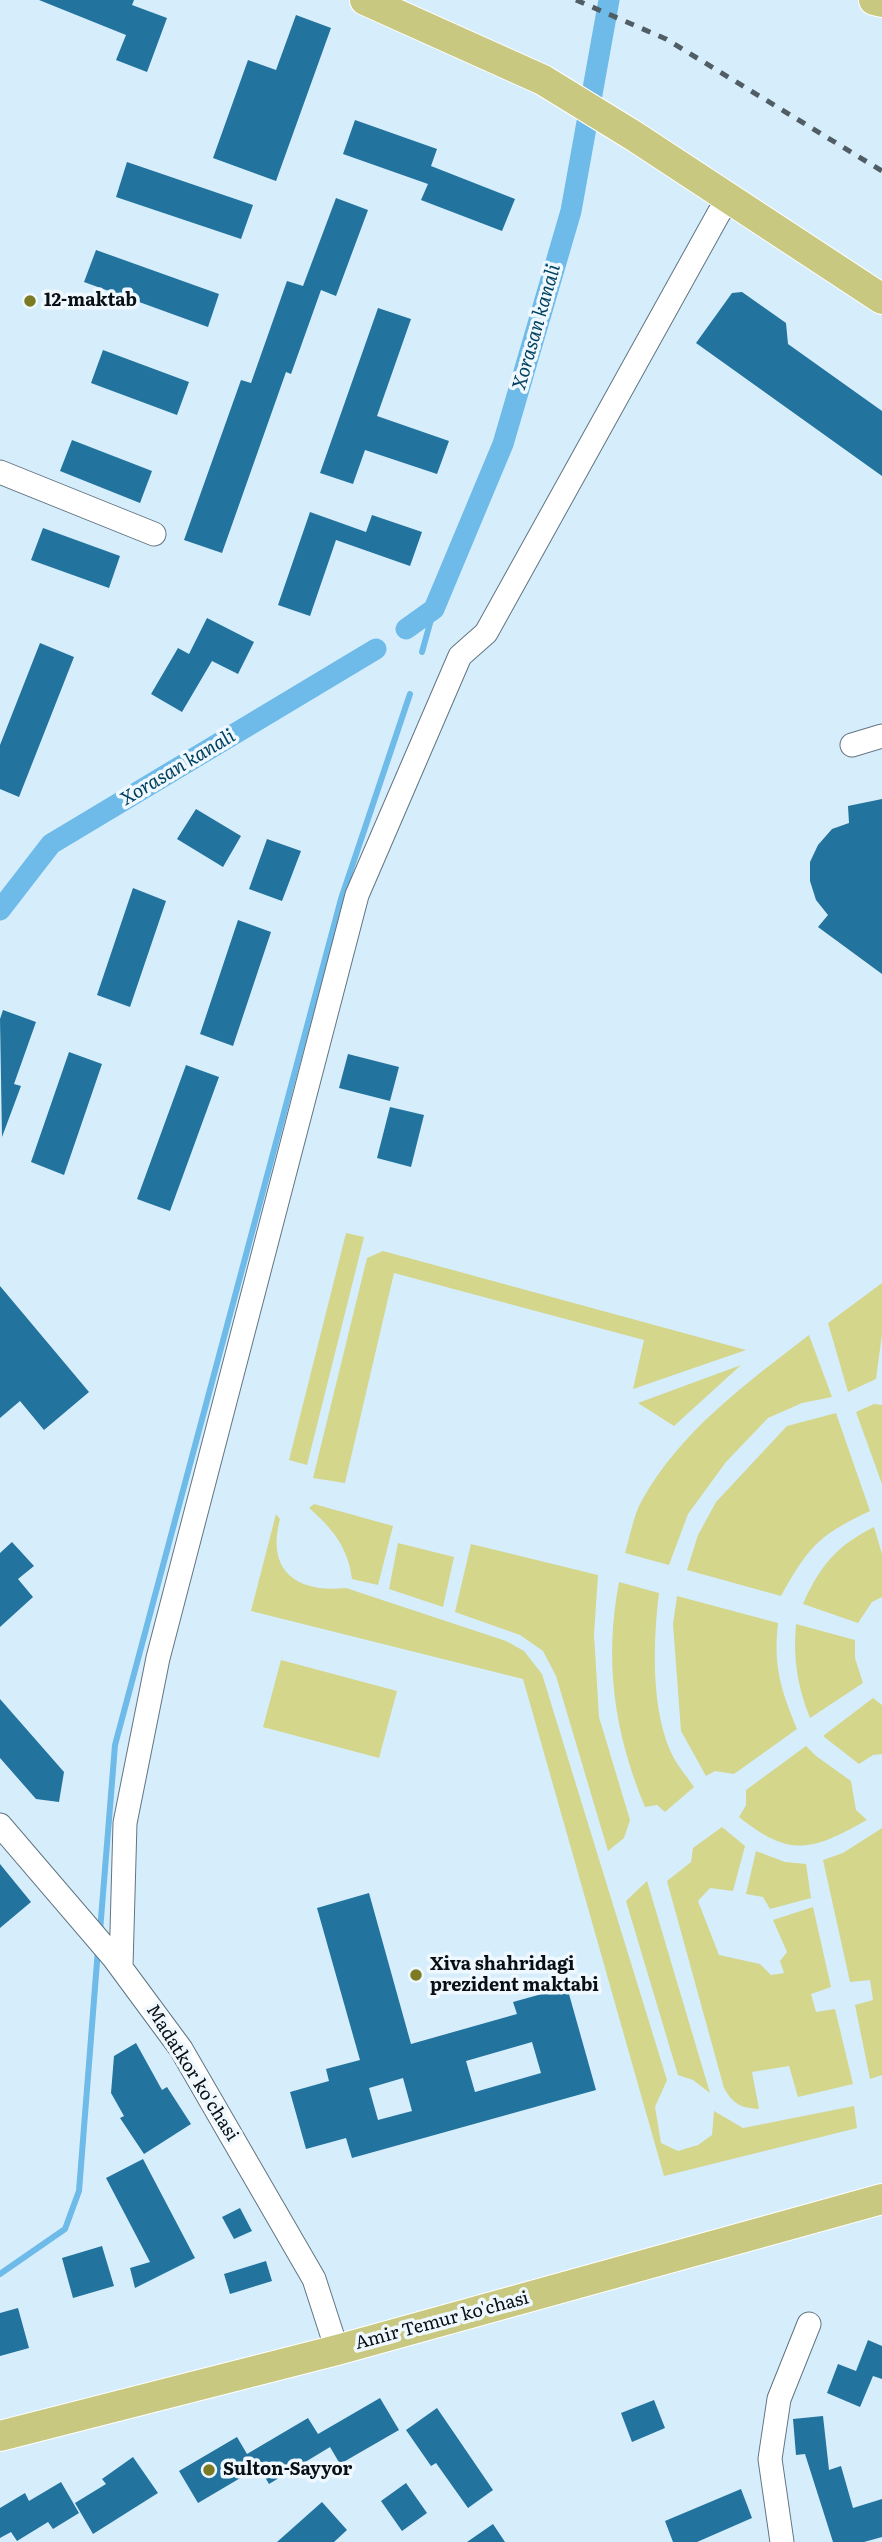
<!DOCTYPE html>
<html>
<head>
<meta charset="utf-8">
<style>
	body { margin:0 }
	canvas { display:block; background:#d6edfc }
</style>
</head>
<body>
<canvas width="882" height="2542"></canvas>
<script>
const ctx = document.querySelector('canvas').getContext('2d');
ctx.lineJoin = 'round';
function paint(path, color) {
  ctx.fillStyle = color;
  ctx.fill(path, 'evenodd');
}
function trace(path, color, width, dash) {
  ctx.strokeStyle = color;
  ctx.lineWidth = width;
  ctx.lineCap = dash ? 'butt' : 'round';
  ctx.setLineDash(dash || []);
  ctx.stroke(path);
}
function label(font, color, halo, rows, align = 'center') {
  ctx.font = font + ' Literata,serif';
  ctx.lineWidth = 7;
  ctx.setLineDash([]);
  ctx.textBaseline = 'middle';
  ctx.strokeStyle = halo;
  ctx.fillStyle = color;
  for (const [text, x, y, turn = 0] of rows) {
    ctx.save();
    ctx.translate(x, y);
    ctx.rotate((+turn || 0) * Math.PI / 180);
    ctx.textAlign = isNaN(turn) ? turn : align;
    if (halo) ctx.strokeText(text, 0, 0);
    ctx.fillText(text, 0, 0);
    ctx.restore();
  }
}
const green = new Path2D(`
	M 346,1233 L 364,1237 L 307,1465 L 289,1460 Z
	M 383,1251 L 746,1350 L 633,1389 L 644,1340 L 394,1273 L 345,1483 L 313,1478 L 367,1258 Z
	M 882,1283 L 882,1334 L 876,1379 L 848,1392 L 828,1323 Z
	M 809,1335 L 832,1397 L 802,1403 L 768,1418 L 726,1462 L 688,1514 L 669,1565 L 625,1553 C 630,1537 633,1517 641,1502 C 680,1431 747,1383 809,1335 Z
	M 741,1365 L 674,1426 L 638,1403 Z
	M 874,1404 L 882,1405 L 882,1484 L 856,1412 Z
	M 836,1413 L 870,1511 C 819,1535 809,1546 781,1596 L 687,1570 L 698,1535 L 716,1502 L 787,1426 Z
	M 314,1504 L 393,1526 L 378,1585 L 352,1579 C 348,1547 332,1528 309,1508 Z
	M 276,1514 L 280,1519 C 266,1571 296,1593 346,1588 L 506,1641 L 524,1651 L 542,1674 L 667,2080 L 655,2107 L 661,2143 L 678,2151 L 698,2145 L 712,2135 L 714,2111 L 743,2128 L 854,2106 L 857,2128 L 664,2176 L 523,1679 L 251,1611 Z
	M 874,1527 L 882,1554 L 882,1597 L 872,1602 L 858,1623 L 803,1604 C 820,1566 836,1546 874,1527 Z
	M 398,1543 L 454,1557 L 443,1607 L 389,1589 Z
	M 471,1544 L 598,1575 L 594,1634 L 599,1717 L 630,1820 L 624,1838 L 608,1851 L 556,1676 L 543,1651 L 520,1635 L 455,1612 Z
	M 619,1582 L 659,1593 C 653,1641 650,1716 675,1760 C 680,1769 688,1778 694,1787 L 665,1812 L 657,1805 L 645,1807 C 614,1732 604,1661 619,1582 Z
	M 677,1596 L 778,1623 C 773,1666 781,1690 797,1729 L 734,1774 L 715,1771 L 706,1776 L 681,1731 L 673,1624 Z
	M 796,1624 L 855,1640 L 855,1658 L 863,1683 L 810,1718 C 797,1685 793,1658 796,1624 Z
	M 281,1660 L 397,1691 L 379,1758 L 263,1727 Z
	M 873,1698 L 882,1705 L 882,1754 L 873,1755 L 859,1764 L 823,1736 Z
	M 806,1746 L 816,1756 L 851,1781 L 856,1810 L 867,1820 C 813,1850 791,1859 739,1817 L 746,1805 L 746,1790 Z
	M 722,1827 L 745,1846 L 733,1891 L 710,1888 L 698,1901 L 719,1955 L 760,1964 L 771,1975 L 784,1973 L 780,1961 L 787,1952 L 773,1920 L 813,1907 L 831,1987 L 811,1994 L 816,2012 L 835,2009 L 853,2084 L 798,2097 L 789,2066 L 752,2072 L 759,2109 C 741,2108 733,2104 724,2088 L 667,1881 L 691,1862 L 693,1848 Z
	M 882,1828 L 882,2075 L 870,2079 L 855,2005 L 873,2000 L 870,1980 L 850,1982 L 823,1860 L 843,1853 Z
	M 756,1851 L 785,1862 L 806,1864 L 811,1898 L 770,1909 L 763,1897 L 746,1894 Z
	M 647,1881 L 710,2093 L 693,2080 L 678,2075 L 626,1901 Z`);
const stream = new Path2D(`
	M 422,652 L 434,609
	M 100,1931 L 115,1745 L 341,899 L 410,694
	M 0,2274 L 65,2229 L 79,2191 L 98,1949`);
const canal = new Path2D(`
	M 406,629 L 434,609 L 503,444 L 571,211 L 609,0
	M 0,910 L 51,844 L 376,649`);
const building = new Path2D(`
	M 39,0 L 134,0 L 132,5 L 167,18 L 147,72 L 116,60 L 126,35 Z
	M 296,15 L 331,28 L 276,181 L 213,158 L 248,60 L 276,70 Z
	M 355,120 L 437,149 L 431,166 L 515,199 L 502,231 L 421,200 L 428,184 L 343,154 Z
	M 127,162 L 253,205 L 241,239 L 116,197 Z
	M 336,198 L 368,210 L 336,296 L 321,290 L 291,374 L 286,372 L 222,553 L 184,540 L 241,380 L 251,383 L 287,281 L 303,286 Z
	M 96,250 L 219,294 L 208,327 L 84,282 Z
	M 742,292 L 786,323 L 788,344 L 882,411 L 882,476 L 696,343 L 732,293 Z
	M 378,308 L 411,319 L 377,416 L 449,441 L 437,474 L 365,450 L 353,484 L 320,473 Z
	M 103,350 L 189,382 L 177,415 L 91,383 Z
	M 72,440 L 152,471 L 140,503 L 60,471 Z
	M 310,512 L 366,532 L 372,515 L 422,532 L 410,566 L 336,540 L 310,616 L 278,605 Z
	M 43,528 L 120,556 L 109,588 L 31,560 Z
	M 207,618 L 254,642 L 238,674 L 212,661 L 182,712 L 151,694 L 178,648 L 189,654 Z
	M 40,643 L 74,657 L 19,797 L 0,789 L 0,745 Z
	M 882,799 L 882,974 L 818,927 L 828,915 L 816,900 L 810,881 L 810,862 L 818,845 L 832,829 L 849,823 L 848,806 Z
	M 196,809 L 241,836 L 223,867 L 177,839 Z
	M 267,839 L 301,851 L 282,901 L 249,889 Z
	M 133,888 L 166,901 L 130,1007 L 97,995 Z
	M 238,920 L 271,932 L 233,1046 L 200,1034 Z
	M 3,1010 L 36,1022 L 14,1084 L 21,1086 L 2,1137 L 0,1019 Z
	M 69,1052 L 102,1064 L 64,1175 L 31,1162 Z
	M 348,1054 L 399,1067 L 390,1101 L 339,1088 Z
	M 186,1065 L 219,1077 L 170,1211 L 137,1199 Z
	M 390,1107 L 424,1115 L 411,1167 L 377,1158 Z
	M 0,1286 L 89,1392 L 44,1430 L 20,1401 L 0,1418 Z
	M 12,1542 L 34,1566 L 18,1579 L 33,1597 L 0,1627 L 0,1553 Z
	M 0,1699 L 64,1772 L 59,1802 L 36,1799 L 0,1758 Z
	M 0,1864 L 31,1902 L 0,1928 Z
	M 369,1893 L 411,2044 L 517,2014 L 513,2002 L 567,1987 L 596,2090 L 352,2158 L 346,2138 L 306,2149 L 290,2092 L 329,2081 L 326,2069 L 360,2060 L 317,1908 ZM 532,2042 L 541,2073 L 475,2092 L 466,2061 ZM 403,2078 L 412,2111 L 378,2120 L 369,2088 Z
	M 136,2043 L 162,2090 L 167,2087 L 191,2124 L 144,2154 L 120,2118 L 124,2116 L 111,2093 L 114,2056 Z
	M 143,2159 L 195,2258 L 135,2288 L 130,2268 L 150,2262 L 106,2178 Z
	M 240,2208 L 252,2231 L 234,2239 L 222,2217 Z
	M 102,2246 L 114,2286 L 73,2298 L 62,2258 Z
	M 266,2261 L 272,2281 L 230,2294 L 224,2274 Z
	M 18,2308 L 29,2348 L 0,2356 L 0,2313 Z
	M 868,2340 L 882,2346 L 882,2379 L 873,2376 L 860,2407 L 827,2393 L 838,2364 L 856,2371 Z
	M 380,2398 L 399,2430 L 340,2464 L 330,2447 L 269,2484 L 259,2467 L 198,2503 L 179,2471 L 237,2437 L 247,2454 L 308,2418 L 318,2434 Z
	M 654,2400 L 665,2428 L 632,2442 L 621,2413 Z
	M 437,2408 L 493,2490 L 468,2508 L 436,2463 L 431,2466 L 406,2430 Z
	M 823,2416 L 829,2470 L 841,2466 L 853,2508 L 882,2499 L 882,2537 L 864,2542 L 833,2542 L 805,2454 L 796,2455 L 793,2419 Z
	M 133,2457 L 158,2493 L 93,2534 L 75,2503 L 106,2484 L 102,2479 Z
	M 61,2482 L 79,2513 L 53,2529 L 48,2522 L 17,2541 L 11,2532 L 0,2538 L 0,2508 L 25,2493 L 29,2501 Z
	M 406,2483 L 427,2513 L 402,2531 L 381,2501 Z
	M 741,2489 L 752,2518 L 697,2542 L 673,2542 L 665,2521 Z
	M 322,2502 L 347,2530 L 334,2542 L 277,2542 Z
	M 493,2524 L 505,2542 L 467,2542 Z`);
const minor = new Path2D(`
	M 0,472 L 154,534
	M 852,745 L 882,736
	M 0,1825 L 113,1957 L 181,2049 L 314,2279 L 337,2350
	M 121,1966 L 125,1823 L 158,1658 L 357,895 L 460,656 L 486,633 L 719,213 L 730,199
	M 782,2542 L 770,2459 L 779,2399 L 809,2324`);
const major = new Path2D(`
	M 365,0 L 543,80 L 634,136 L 882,299
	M 874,0 L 882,2
	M 0,2436 L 337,2350 L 882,2199`);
const rail = new Path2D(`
	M 576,0 L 666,39 L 882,171`);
const markers = [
	[30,301,7,"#7b7b23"],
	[416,1975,7,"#7b7b23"],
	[209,2470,7,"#7b7b23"]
];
const poiNames = [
	["12-maktab",44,301],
	["Xiva shahridagi",430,1965],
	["prezident maktabi",430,1986],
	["Sulton-Sayyor",223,2470]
];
const streetNames = [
	["Madatkor ko'chasi",192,2073,58],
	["Amir Temur ko'chasi",442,2321,-15]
];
const waterNames = [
	["Xorasan kanali",537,327,-74],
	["Xorasan kanali",178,768,-31]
];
paint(green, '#d4d68c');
trace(stream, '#6ebae8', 6);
trace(canal, '#6ebae8', 21);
paint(building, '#22739d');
trace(minor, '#617582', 25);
trace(major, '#fff', 32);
trace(minor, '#fff', 23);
trace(major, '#c8c880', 30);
trace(rail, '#505d65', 5, [9, 9]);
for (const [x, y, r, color] of markers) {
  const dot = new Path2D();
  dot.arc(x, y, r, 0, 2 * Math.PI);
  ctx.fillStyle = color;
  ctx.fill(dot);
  trace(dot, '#eff8fe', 2.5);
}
label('bold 18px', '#081015', '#eff8fe', poiNames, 'left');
label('18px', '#081015', '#eff8fe', streetNames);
label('italic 19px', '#00415f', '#eff8fe', waterNames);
</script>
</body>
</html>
